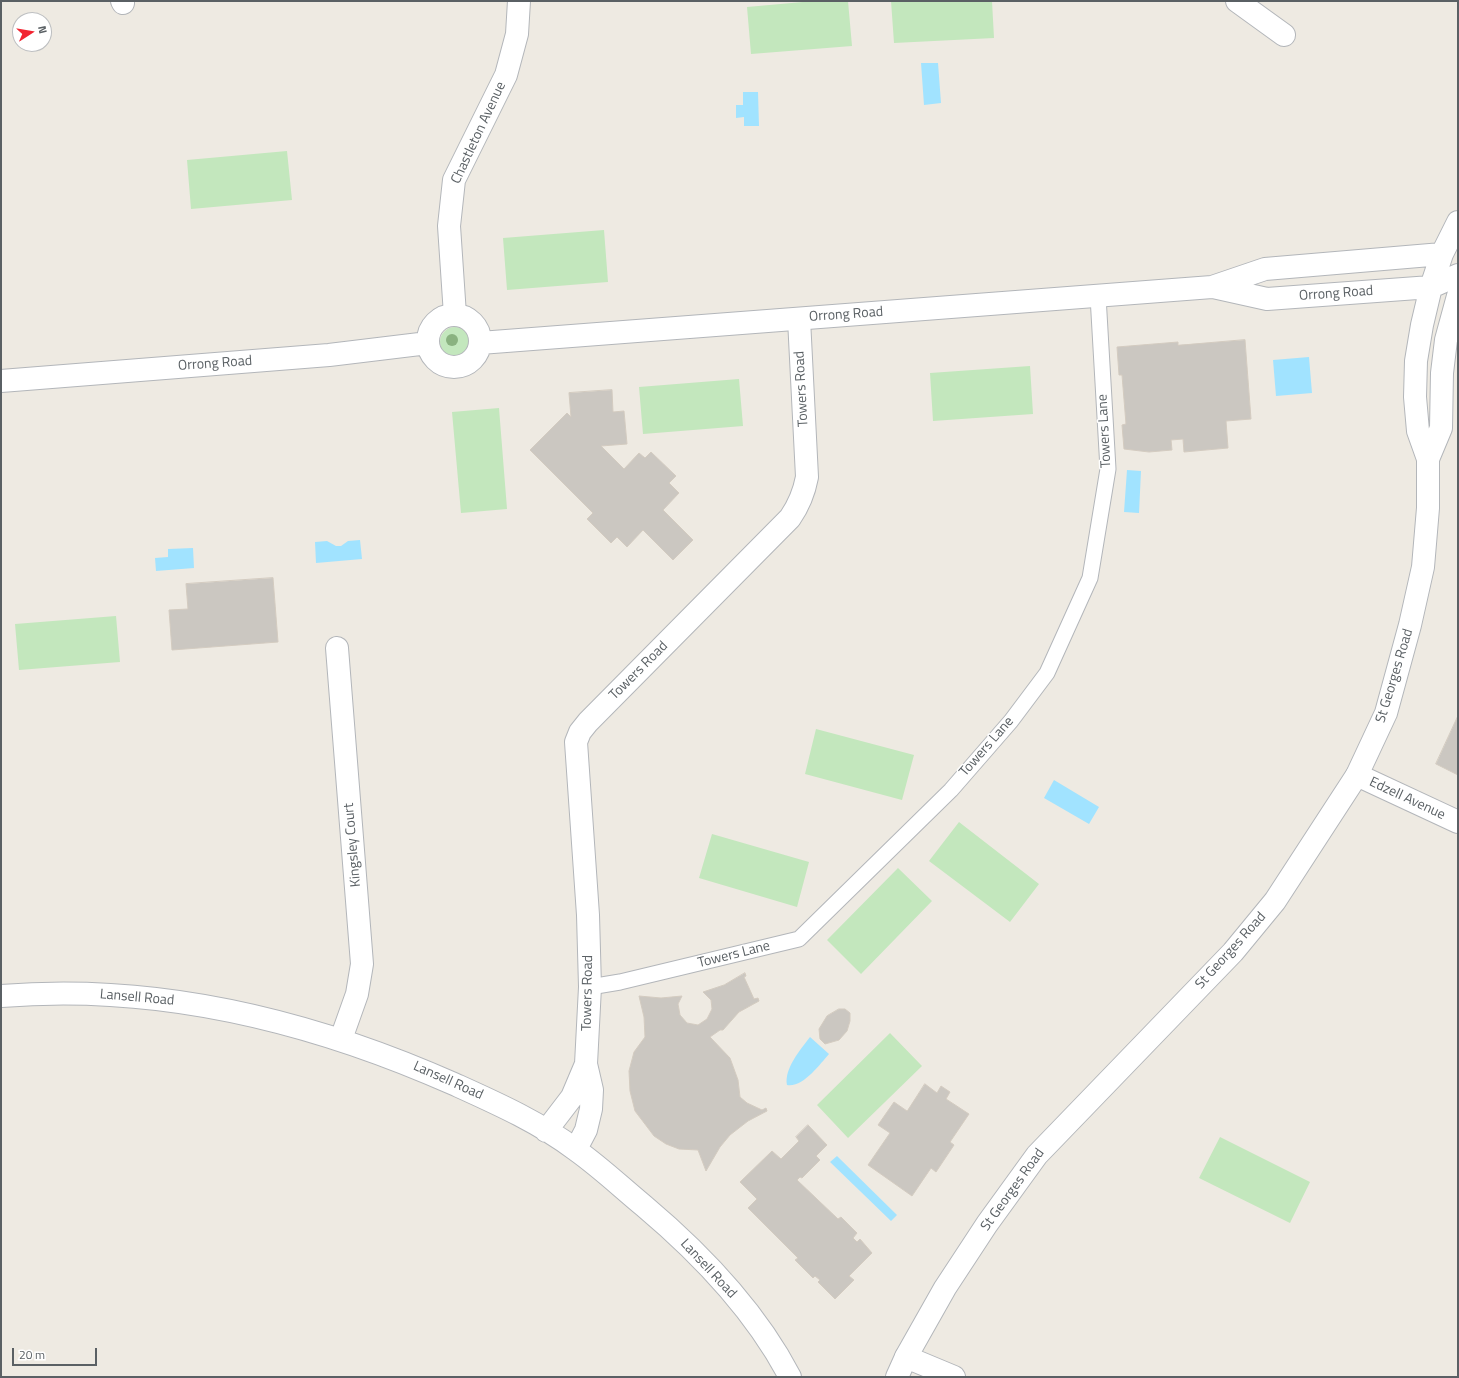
<!DOCTYPE html>
<html>
<head>
<meta charset="utf-8">
<style>
	body { margin:0 }
	#map { position:relative; width:1459px; height:1378px; overflow:hidden; background:#eeeae2; font-family:"Titillium Web",sans-serif }
	canvas { display:block }
	.frame { position:absolute; inset:0; border:2px solid #5a6064; pointer-events:none }
	.north { position:absolute; left:12px; top:12px; width:40px; height:40px; box-sizing:border-box; background:#fff; border:1px solid #bdbfc1; border-radius:50%; rotate:78deg; font-size:11px; font-weight:700; line-height:16px; text-align:center; color:#5a6064 }
	.north::after { content:''; display:block; margin:auto; width:14px; height:18px; background:#f22431; clip-path:polygon(50% 0,100% 100%,50% 72%,0 100%) }
	.scale { position:absolute; left:12px; top:1348px; width:85px; height:18px; box-sizing:border-box; border:2px solid #5a6064; border-top:0; padding-left:5px; font-size:12px; line-height:14px; white-space:nowrap; color:#5a6064; -webkit-text-stroke:3px #fff; paint-order:stroke }
</style>
</head>
<body>
<div id="map">
<canvas width="1459" height="1378"></canvas>
<div class="frame"></div>
<div class="north">N</div>
<div class="scale">20 m</div>
</div>
<script>
const ctx = document.querySelector('canvas').getContext('2d');
ctx.lineJoin = 'round';
function paint(path, color) {
  ctx.fillStyle = color;
  ctx.fill(path, 'evenodd');
}
function trace(path, color, width, dash) {
  ctx.strokeStyle = color;
  ctx.lineWidth = width;
  ctx.lineCap = dash ? 'butt' : 'round';
  ctx.setLineDash(dash || []);
  ctx.stroke(path);
}
function label(font, color, halo, rows, align = 'center') {
  ctx.font = font + ' "Titillium Web",sans-serif';
  ctx.lineWidth = 3;
  ctx.setLineDash([]);
  ctx.textBaseline = 'middle';
  ctx.strokeStyle = halo;
  ctx.fillStyle = color;
  for (const [text, x, y, turn = 0] of rows) {
    ctx.save();
    ctx.translate(x, y);
    ctx.rotate((+turn || 0) * Math.PI / 180);
    ctx.textAlign = isNaN(turn) ? turn : align;
    if (halo) ctx.strokeText(text, 0, 0);
    ctx.fillText(text, 0, 0);
    ctx.restore();
  }
}
const green = new Path2D(`
	M 814,1 L 848,1 L 852,46 L 751,54 L 747,7 Z
	M 891,1 L 992,1 L 994,38 L 894,43 Z
	M 287,151 L 292,200 L 191,209 L 187,160 Z
	M 604,230 L 608,282 L 507,290 L 503,238 Z
	M440 342a15 15 0 1 1 30 0a15 15 0 1 1-30 0Z
	M 1030,366 L 1033,414 L 933,421 L 930,373 Z
	M 739,379 L 743,426 L 643,434 L 639,387 Z
	M 499,408 L 507,509 L 461,513 L 452,412 Z
	M 116,616 L 120,662 L 19,670 L 15,624 Z
	M 816,729 L 914,755 L 902,800 L 805,774 Z
	M 959,822 L 1039,884 L 1010,922 L 929,861 Z
	M 712,834 L 809,862 L 797,907 L 699,878 Z
	M 898,868 L 932,901 L 861,974 L 827,940 Z
	M 890,1033 L 922,1066 L 848,1138 L 817,1105 Z
	M 1220,1137 L 1310,1182 L 1290,1223 L 1199,1178 Z`);
const water = new Path2D(`
	M 921,63 L 938,63 L 941,103 L 924,105 Z
	M 743,92 L 758,92 L 759,126 L 744,126 L 744,117 L 736,118 L 736,105 L 743,105 Z
	M 1309,357 L 1312,393 L 1276,396 L 1273,360 Z
	M 1127,470 L 1141,471 L 1139,513 L 1124,512 Z
	M 360,540 L 362,559 L 316,563 L 315,542 L 327,541 L 336,546 L 341,546 L 348,541 Z
	M 193,548 L 194,568 L 156,571 L 155,558 L 168,557 L 168,549 Z
	M 1054,780 L 1099,807 L 1089,824 L 1044,798 Z
	M 810,1037 L 829,1054 C 820,1064 803,1088 787,1085 C 784,1069 800,1050 810,1037 Z
	M 837,1156 L 897,1215 L 891,1221 L 830,1162 Z`);
const building = new Path2D(`
	M 1245,340 L 1251,419 L 1226,421 L 1228,448 L 1184,452 L 1183,439 L 1171,440 L 1172,450 L 1149,452 L 1124,449 L 1122,425 L 1126,424 L 1122,375 L 1119,375 L 1117,347 L 1178,342 L 1178,345 Z
	M 612,390 L 613,412 L 624,411 L 627,444 L 601,446 L 624,469 L 639,453 L 645,458 L 651,452 L 676,476 L 669,483 L 679,493 L 663,510 L 693,540 L 673,560 L 643,530 L 627,547 L 617,537 L 611,543 L 587,519 L 593,513 L 530,450 L 567,413 L 571,417 L 569,393 Z
	M 273,578 L 278,642 L 172,650 L 169,610 L 188,609 L 186,584 Z
	M 1458,716 L 1458,775 L 1436,764 Z
	M 745,973 L 746,976 L 744,977 L 754,999 L 758,998 L 759,1001 L 739,1012 L 723,1030 L 720,1030 L 710,1037 L 730,1058 L 738,1080 L 740,1097 L 747,1103 L 762,1110 L 766,1108 L 767,1111 L 748,1121 L 730,1135 L 720,1147 L 706,1171 L 698,1150 L 679,1149 L 666,1144 L 654,1136 L 635,1111 L 630,1091 L 629,1071 L 634,1052 L 645,1037 L 644,1017 L 639,996 L 661,998 L 682,996 L 678,1004 L 680,1015 L 687,1023 L 698,1025 L 707,1019 L 712,1009 L 711,1000 L 703,992 L 724,985 Z
	M 839,1009 L 845,1009 L 850,1013 L 850,1021 L 847,1031 L 839,1040 L 825,1044 L 820,1039 L 819,1029 L 827,1016 Z
	M 925,1084 L 937,1093 L 941,1086 L 950,1092 L 946,1099 L 969,1114 L 950,1142 L 954,1145 L 936,1172 L 931,1168 L 912,1196 L 868,1165 L 890,1133 L 878,1125 L 894,1102 L 907,1111 Z
	M 808,1125 L 827,1145 L 816,1156 L 820,1160 L 802,1178 L 800,1177 L 797,1180 L 838,1219 L 841,1217 L 857,1233 L 853,1238 L 857,1242 L 860,1239 L 872,1253 L 849,1276 L 854,1280 L 835,1299 L 818,1282 L 820,1280 L 815,1276 L 813,1278 L 795,1260 L 798,1258 L 748,1208 L 757,1199 L 740,1182 L 772,1151 L 781,1159 L 799,1141 L 796,1137 Z`);
const service = new Path2D(`
	M 590,987 L 620,982 L 799,939 L 951,790 L 1011,721 L 1047,673 L 1090,578 L 1108,469 L 1098,296`);
const minor = new Path2D(`
	M 122,1 L 123,3
	M 1237,1 L 1284,35
	M 455,315 L 449,226 L 454,180 L 506,75 L 517,34 L 519,1
	M 337,648 L 362,964 L 357,994 L 341,1039
	M 1357,775 L 1458,822
	M 1,996 C 157,983 312,1021 454,1084 C 496,1103 539,1122 576,1150 C 600,1167 621,1187 644,1206 C 701,1254 755,1310 790,1377
	M 546,1131 L 572,1097 L 586,1064
	M 576,1149 L 586,1130 L 591,1109 L 592,1090 L 586,1064 L 590,987 L 588,915 L 576,742 L 580,732 L 588,722 L 790,518 C 799,505 804,493 807,477 L 799,319
	M 906,1357 L 954,1377`);
const tertiary = new Path2D(`
	M 1213,287 L 1267,299 L 1431,287 L 1458,275
	M428 341a26 26 0 1 1 52 0a26 26 0 1 1-52 0Z
	M 480,343 L 1212,287 L 1265,269 L 1442,254
	M 1,381 L 329,355 L 428,343
	M 1428,459 L 1441,428 L 1442,373 L 1446,340 L 1458,296
	M 897,1377 L 906,1357 L 945,1288 L 987,1224 L 1037,1155 L 1233,952 L 1275,901 L 1357,775 L 1386,713 L 1410,625 L 1423,567 L 1428,508 L 1428,459 L 1418,431 L 1415,397 L 1416,361 L 1422,325 L 1431,287 L 1442,254 L 1458,222`);
const trees = [
	[452,340]
];
const streetNames = [
	["Chastleton Avenue",479,133,-65],
	["Orrong Road",1336,294,-4],
	["Orrong Road",846,315,-4],
	["Orrong Road",215,364,-4],
	["Towers Road",802,389,-93],
	["Towers Lane",1105,431,-93],
	["Towers Road",639,671,-45],
	["St Georges Road",1395,676,-73],
	["Towers Lane",987,747,-49],
	["Edzell Avenue",1407,799,25],
	["Kingsley Court",353,845,-95],
	["St Georges Road",1231,951,-48],
	["Towers Lane",734,955,-14],
	["Towers Road",588,993,-89],
	["Lansell Road",137,998,5],
	["Lansell Road",448,1081,24],
	["St Georges Road",1013,1190,-54],
	["Lansell Road",708,1269,47]
];
paint(green, '#c3e7bd');
paint(water, '#a1e3ff');
paint(building, '#cbc7c1');
trace(building, '#d3cbc0', 1);
trace(service, '#b3b6ba', 17);
trace(minor, '#b3b6ba', 24);
trace(tertiary, '#b3b6ba', 24);
trace(service, '#fff', 15);
trace(minor, '#fff', 22);
trace(tertiary, '#fff', 22);
ctx.fillStyle = '#8ab280';
for (const [x, y] of trees) {
  ctx.beginPath();
  ctx.arc(x, y, 6, 0, 2 * Math.PI);
  ctx.fill();
}
label('14px', '#5a6064', '#fff', streetNames);
</script>
</body>
</html>
